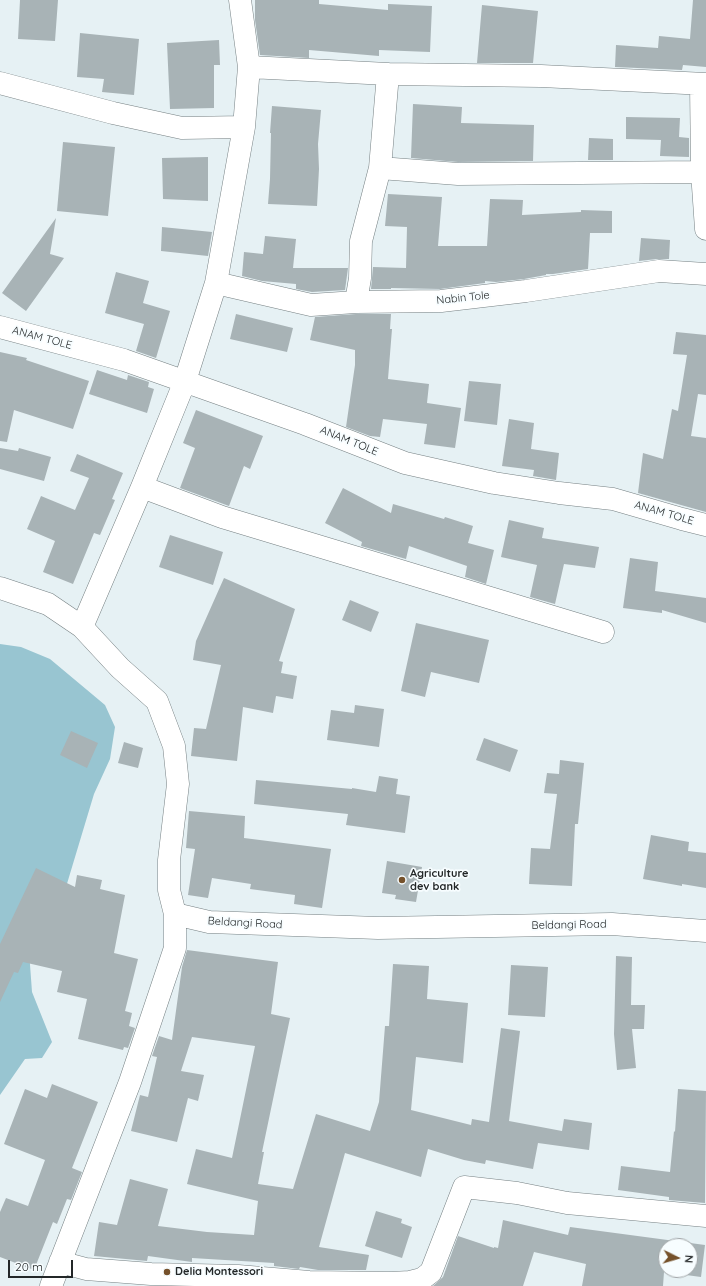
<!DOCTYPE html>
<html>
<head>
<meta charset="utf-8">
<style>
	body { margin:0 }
	#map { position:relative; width:706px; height:1286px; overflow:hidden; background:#e6f1f4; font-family:Quicksand,sans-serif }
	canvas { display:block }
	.north { position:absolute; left:658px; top:1238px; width:40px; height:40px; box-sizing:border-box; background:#f7fdff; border:1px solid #a2a7a9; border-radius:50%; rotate:95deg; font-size:11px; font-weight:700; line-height:16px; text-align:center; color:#232728 }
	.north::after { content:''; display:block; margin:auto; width:14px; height:18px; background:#75512b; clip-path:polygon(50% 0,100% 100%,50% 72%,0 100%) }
	.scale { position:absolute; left:8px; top:1260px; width:65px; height:18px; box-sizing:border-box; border:2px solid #232728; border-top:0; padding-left:5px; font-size:12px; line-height:14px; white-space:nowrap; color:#232728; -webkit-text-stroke:3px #f7fdff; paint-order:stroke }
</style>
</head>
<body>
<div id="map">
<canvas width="706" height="1286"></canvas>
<div class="north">N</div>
<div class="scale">20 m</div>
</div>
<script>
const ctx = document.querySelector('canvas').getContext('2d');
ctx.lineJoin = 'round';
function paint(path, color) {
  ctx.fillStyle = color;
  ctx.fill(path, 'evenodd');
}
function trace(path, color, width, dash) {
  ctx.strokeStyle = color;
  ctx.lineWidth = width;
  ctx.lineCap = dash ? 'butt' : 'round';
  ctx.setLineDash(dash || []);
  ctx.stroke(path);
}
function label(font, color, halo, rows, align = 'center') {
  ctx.font = font + ' Quicksand,sans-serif';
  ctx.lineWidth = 3.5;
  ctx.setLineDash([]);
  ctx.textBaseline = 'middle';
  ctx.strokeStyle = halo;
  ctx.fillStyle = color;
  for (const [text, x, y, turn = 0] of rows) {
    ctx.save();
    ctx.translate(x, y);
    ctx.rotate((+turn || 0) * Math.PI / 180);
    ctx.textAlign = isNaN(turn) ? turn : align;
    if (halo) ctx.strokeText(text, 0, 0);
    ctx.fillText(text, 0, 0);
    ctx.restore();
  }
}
const green = new Path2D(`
	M 0,644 L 21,647 L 50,659 L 105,705 L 115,727 L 110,759 L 94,794 L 66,887 L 29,951 L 32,992 L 52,1042 L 42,1058 L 25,1059 L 0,1095 Z`);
const building = new Path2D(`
	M 20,0 L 58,0 L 55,41 L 18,39 Z
	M 255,0 L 319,0 L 319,4 L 388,10 L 388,4 L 432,6 L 430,52 L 379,50 L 379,56 L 309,50 L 309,58 L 260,55 L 255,20 Z
	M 693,0 L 706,0 L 706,67 L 683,65 L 682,70 L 615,67 L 616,45 L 658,48 L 659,36 L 690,39 Z
	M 482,5 L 538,11 L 533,63 L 477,63 Z
	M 80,33 L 139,39 L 134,95 L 102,92 L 104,79 L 77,77 Z
	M 219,40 L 220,65 L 214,65 L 214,108 L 170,109 L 167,43 Z
	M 413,104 L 462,107 L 461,123 L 534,125 L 533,161 L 458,162 L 411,158 Z
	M 272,106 L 321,110 L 318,144 L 319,169 L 317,206 L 268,204 L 270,179 L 271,133 L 270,133 Z
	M 626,117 L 680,118 L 679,137 L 689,138 L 689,157 L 660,156 L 661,140 L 626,139 Z
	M 589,138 L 613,139 L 613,160 L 588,160 Z
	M 63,142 L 115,147 L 108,216 L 57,211 Z
	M 208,157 L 208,201 L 163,199 L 162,158 Z
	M 388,194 L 442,197 L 438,246 L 487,246 L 490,199 L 523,200 L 522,215 L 581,212 L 581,210 L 612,211 L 612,233 L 590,233 L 588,269 L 553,274 L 546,274 L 546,275 L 524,279 L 496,282 L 485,281 L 485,283 L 440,289 L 391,288 L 391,289 L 371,289 L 373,267 L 406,268 L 407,227 L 385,226 Z
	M 56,218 L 50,254 L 64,258 L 26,311 L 2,293 Z
	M 162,227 L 212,232 L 208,256 L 161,251 Z
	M 265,236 L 296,239 L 293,268 L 348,268 L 345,290 L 312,292 L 296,289 L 296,284 L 262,281 L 242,276 L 244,252 L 263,254 Z
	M 641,238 L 670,240 L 669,259 L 657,259 L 639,261 Z
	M 116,272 L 149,281 L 143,303 L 170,311 L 156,358 L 136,351 L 144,324 L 105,313 Z
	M 236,314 L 293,328 L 287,352 L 230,339 Z
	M 356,314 L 391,314 L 390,329 L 392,329 L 388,379 L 429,384 L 427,403 L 461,408 L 455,448 L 424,444 L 427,424 L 383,419 L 380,437 L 370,436 L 346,427 L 355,365 L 355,350 L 310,340 L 315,317 Z
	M 676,332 L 706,335 L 706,395 L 698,394 L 691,436 L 706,438 L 706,512 L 638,493 L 643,453 L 663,459 L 672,409 L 678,411 L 687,355 L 673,354 Z
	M 0,352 L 27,358 L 26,360 L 89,381 L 73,429 L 14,410 L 7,442 L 0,441 Z
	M 97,370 L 127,380 L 128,375 L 149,382 L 148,387 L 154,389 L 147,413 L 89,394 Z
	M 469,381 L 501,384 L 497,425 L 464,421 Z
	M 196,410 L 263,436 L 250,469 L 244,466 L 229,506 L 180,488 L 195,448 L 183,443 Z
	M 509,419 L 534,423 L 531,449 L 559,453 L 556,480 L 533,476 L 534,470 L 502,466 Z
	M 0,448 L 18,451 L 19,448 L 51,457 L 44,481 L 0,469 Z
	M 77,454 L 123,473 L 112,499 L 115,500 L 100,535 L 94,533 L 73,584 L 43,572 L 55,541 L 27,529 L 41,496 L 75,510 L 89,478 L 70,471 Z
	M 343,488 L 391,513 L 393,504 L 444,519 L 445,517 L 473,526 L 468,543 L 494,550 L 486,584 L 465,577 L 467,566 L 409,546 L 406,559 L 361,546 L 362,542 L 325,523 Z
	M 509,520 L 544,528 L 542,538 L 599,547 L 595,568 L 564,564 L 555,604 L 530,597 L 537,565 L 501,557 Z
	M 170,535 L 223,552 L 213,585 L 159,567 Z
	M 630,558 L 658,562 L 655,591 L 706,598 L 706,623 L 662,610 L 662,613 L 623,608 Z
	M 224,578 L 295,609 L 279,661 L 283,662 L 281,673 L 297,676 L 293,699 L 276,696 L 273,713 L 243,707 L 237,761 L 191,756 L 194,728 L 206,729 L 221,665 L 193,660 L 196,641 Z
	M 350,600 L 379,612 L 371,632 L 342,620 Z
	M 416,623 L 489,640 L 479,683 L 431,672 L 425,697 L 401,691 Z
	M 355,705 L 384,709 L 379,747 L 327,740 L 331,710 L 354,713 Z
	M 71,731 L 98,743 L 87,768 L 60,755 Z
	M 484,738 L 518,750 L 510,772 L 476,760 Z
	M 124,742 L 143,748 L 138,768 L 118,763 Z
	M 560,760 L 584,763 L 578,824 L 575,824 L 572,886 L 529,884 L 531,848 L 550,849 L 557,794 L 544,793 L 547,773 L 559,774 Z
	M 379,776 L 398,779 L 396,794 L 410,796 L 405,833 L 346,825 L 348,814 L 254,804 L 256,780 L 352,789 L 352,788 L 376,792 Z
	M 189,811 L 245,816 L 244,838 L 331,849 L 322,908 L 294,904 L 295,895 L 250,889 L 251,884 L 212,878 L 208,898 L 188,895 L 195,849 L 186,848 Z
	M 651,835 L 689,842 L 688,851 L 706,853 L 706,888 L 682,884 L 682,886 L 643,879 Z
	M 387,861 L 422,867 L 416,902 L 395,899 L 396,895 L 382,893 Z
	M 36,868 L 75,887 L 77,875 L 102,880 L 100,889 L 125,895 L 114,953 L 138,959 L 125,1011 L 132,1013 L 129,1026 L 135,1028 L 128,1048 L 124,1047 L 123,1050 L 78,1039 L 87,999 L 57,992 L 62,971 L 23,962 L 18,973 L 14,972 L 0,1002 L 0,944 Z
	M 187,950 L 278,962 L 271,1014 L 290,1018 L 262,1152 L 264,1152 L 258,1184 L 293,1189 L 316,1114 L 370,1131 L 379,1102 L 385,1026 L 389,1026 L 393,964 L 429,966 L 427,999 L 468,1003 L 463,1063 L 416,1057 L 411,1110 L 471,1125 L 472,1119 L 489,1122 L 501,1028 L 520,1031 L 509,1121 L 562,1131 L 564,1119 L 592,1123 L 589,1150 L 538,1143 L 533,1169 L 486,1160 L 485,1164 L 464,1160 L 428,1149 L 421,1177 L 345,1153 L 319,1247 L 369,1255 L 366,1270 L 318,1270 L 300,1267 L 299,1269 L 274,1266 L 274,1263 L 192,1258 L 192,1262 L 148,1256 L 147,1261 L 94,1256 L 99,1222 L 117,1225 L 130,1179 L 168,1189 L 158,1226 L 207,1232 L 254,1235 L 258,1201 L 187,1184 L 196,1149 L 232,1158 L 255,1046 L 192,1037 L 181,1071 L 204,1075 L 198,1101 L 188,1098 L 177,1142 L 131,1131 L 140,1095 L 148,1097 L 157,1057 L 152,1056 L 159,1036 L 172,1040 L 182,967 Z
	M 616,956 L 632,957 L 631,1005 L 645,1005 L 644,1029 L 632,1029 L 636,1068 L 617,1070 L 614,1034 Z
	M 511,965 L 548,967 L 545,1017 L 508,1015 Z
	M 52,1084 L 98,1102 L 72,1168 L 82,1172 L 71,1200 L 67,1199 L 57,1224 L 53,1222 L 34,1270 L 0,1257 L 0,1212 L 6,1198 L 28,1206 L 45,1160 L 4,1144 L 25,1089 L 47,1098 Z
	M 678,1089 L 706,1091 L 705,1203 L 669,1200 L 669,1197 L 618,1190 L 621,1166 L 670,1172 L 674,1131 L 675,1132 Z
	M 376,1211 L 402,1219 L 401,1223 L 412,1227 L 402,1258 L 365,1246 Z
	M 503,1220 L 568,1235 L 570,1227 L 705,1245 L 701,1277 L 664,1272 L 663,1286 L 582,1286 L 586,1264 L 534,1252 L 523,1286 L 433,1286 L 443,1277 L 458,1236 L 494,1248 L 494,1247 L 498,1248 ZM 666,1246 L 690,1246 L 690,1270 L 666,1270 Z`);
const minor = new Path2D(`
	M 249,67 L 388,74 L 541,76 L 706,84
	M 388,74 L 380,168 L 361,241 L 360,278 L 356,302 L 441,301 L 526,291 L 659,271 L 706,274
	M 0,83 L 113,113 L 182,128 L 244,127
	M 701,84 L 702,172 L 706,229
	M 380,168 L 458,174 L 702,172
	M 216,283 L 311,305 L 356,302
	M 0,327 L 124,360 L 305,424 L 405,463 L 494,483 L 559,493 L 613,499 L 682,519 L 706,525
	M 142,487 L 222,517 L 603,632
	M 0,588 L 48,604 L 82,627 L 120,668 L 157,701 L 174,746 L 178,784 L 169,860 L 169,890 L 175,914 L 209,922 L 378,928 L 612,924 L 706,931
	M 82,627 L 142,487 L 185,381 L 216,283 L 244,127 L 249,67 L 240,0
	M 60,1262 L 86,1269 L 151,1274 L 238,1276 L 309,1282 L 391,1283 L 410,1282 L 422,1279 L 431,1272 L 464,1187 L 517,1193 L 567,1203 L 706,1216
	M 51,1286 L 130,1082 L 175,948 L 175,914`);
const markers = [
	[402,880,4,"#75512b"],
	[167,1272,4,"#75512b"]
];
const streetNames = [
	["Nabin Tole",463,298,-6],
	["ANAM TOLE",42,338,15],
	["ANAM TOLE",349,441,22],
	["ANAM TOLE",664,513,16],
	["Beldangi Road",245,923,3],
	["Beldangi Road",569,925,-1]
];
const poiNames = [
	["Agriculture",410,874],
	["dev bank",410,887],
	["Delia Montessori",175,1272]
];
paint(green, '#98c5d1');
paint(building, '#a8b3b6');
trace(minor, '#768083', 23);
trace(minor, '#fff', 22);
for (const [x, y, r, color] of markers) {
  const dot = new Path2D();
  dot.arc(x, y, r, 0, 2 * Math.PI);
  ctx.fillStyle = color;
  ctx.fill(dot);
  trace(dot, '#f7fdff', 1.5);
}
label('11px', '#232728', '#f7fdff', streetNames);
label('bold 11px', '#232728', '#f7fdff', poiNames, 'left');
</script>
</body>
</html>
